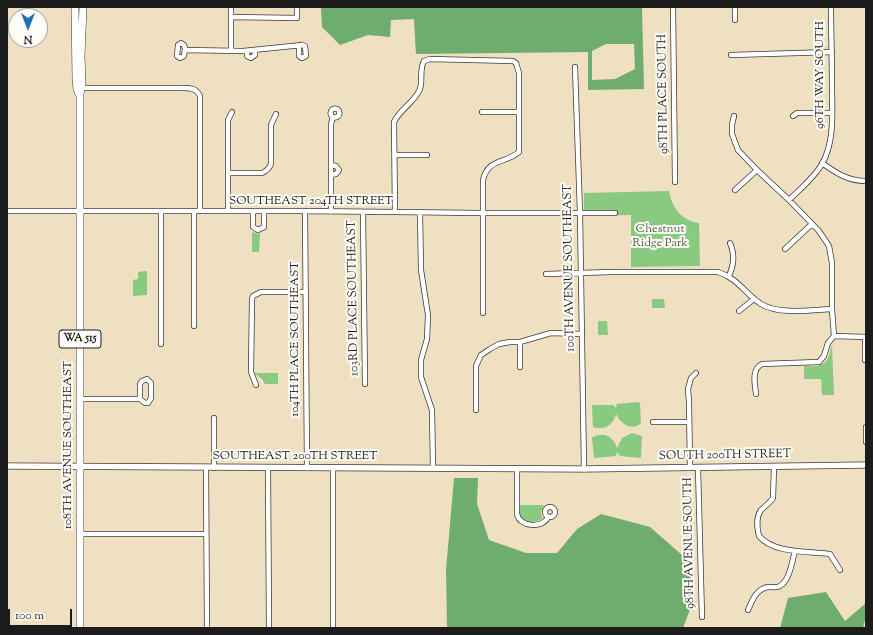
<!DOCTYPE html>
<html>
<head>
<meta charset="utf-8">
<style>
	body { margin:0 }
	#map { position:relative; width:873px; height:635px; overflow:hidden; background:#eee0c0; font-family:"Sorts Mill Goudy",serif }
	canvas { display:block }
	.frame { position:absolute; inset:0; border:8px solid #1c1c1c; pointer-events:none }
	.north { position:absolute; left:8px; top:8px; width:40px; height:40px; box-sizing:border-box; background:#fdfcf7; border:1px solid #a3a29f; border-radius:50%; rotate:180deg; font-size:11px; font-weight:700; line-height:16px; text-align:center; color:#1c1c1c }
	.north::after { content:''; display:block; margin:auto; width:14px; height:18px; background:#1f6fb2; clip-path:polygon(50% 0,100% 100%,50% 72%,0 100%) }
	.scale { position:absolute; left:8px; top:609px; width:64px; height:18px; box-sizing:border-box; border:2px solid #1c1c1c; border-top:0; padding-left:5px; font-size:12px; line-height:14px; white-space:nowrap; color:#1c1c1c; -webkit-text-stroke:3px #fdfcf7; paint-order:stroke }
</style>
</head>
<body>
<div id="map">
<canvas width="873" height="635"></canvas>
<div class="frame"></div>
<div class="north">N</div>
<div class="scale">100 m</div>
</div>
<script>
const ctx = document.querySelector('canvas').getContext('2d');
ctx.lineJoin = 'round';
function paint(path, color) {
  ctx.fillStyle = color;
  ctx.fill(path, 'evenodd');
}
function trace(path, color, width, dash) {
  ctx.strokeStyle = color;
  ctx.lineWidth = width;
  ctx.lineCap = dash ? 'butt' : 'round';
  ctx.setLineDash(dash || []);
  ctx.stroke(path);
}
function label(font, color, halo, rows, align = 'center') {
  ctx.font = font + ' "Sorts Mill Goudy",serif';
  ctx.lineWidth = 4;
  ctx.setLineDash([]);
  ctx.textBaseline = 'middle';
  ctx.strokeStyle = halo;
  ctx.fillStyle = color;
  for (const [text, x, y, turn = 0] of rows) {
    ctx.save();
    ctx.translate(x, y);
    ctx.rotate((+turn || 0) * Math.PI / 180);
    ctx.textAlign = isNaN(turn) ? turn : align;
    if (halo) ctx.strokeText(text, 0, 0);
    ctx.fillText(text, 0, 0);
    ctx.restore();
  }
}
const green = new Path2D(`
	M 669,191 C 672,208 682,221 699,223 L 700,266 L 631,267 L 631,215 L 584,216 L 584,193 Z
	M 252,232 L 260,234 L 259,252 L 252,252 Z
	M 146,271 L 147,272 L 147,295 L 133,296 L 133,280 L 138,279 L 138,272 Z
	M 652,299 L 664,299 L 665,308 L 652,308 Z
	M 598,321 L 607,321 L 608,335 L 598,335 Z
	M 832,345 L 834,395 L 822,395 L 821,379 L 804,379 L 804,366 C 813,366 823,368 828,358 C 830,354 830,350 832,345 Z
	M 254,373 L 278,373 L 278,384 L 265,384 L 262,379 Z
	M 638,402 L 640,403 L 641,423 C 632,432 620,423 616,414 C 613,425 605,431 593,427 L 592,406 L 593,405 L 613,405 L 616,408 L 617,404 Z
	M 632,433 L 642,436 L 641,457 L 640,458 L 620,456 L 617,452 L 616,456 L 594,458 L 592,438 L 593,437 C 604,431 614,437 617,448 L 622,438 Z
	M 520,505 L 544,505 L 541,512 L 542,519 C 538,522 526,523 522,519 C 519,515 520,509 520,505 Z`);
const forest = new Path2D(`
	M 321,7 L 642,7 L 644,89 L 588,90 L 588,52 L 416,54 L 414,19 L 391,20 L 390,37 L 368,35 L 340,45 L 322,27 ZM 606,44 L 634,44 L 635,69 L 615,79 L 592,80 L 592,51 Z
	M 454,478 L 478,478 L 477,504 L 489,540 L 526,553 L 557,553 L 577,529 L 601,514 L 650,527 L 682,555 L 693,577 L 692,604 L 683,628 L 447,628 L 446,570 Z
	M 826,592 L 845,621 L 866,603 L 866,616 L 863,628 L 780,628 L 788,598 Z`);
const minor = new Path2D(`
	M 231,7 L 231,51
	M 673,7 L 675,182
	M 231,17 L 297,18 L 297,7
	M 735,20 L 735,7
	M 181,43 L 184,45 L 185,48 L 184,56 L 180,58 L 177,56 L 178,45 Z
	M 185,50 L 243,51 L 302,45 L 305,46 L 306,56 L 302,58 L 299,56 L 299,47 L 301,45
	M 247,51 L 247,56 L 251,58 L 255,55 L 255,50
	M 731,55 L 832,52
	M 575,67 L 580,213 L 584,469
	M 81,88 L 182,88 C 191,88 196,88 200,96 L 200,211
	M330.5 113a4.5 4.5 0 1 1 9 0a4.5 4.5 0 1 1-9 0Z
	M 482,112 L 519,112
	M 734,116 L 732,125 L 732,134 L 738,150 L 757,170 L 789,200 L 819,231 L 829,246 L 832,263 L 832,309 L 834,336
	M 793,116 L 797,113 L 832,113
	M 395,155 L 427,155
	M 822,163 C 836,173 848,181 866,181
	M 331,165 L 336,166 L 339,170 L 336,174 L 331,175
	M 228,173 L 262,173 C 267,171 269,169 271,164 L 271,125 L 276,114
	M 735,190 L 757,170
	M 789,200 C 800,189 814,178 822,164 C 835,141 832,112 832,86 C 832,60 831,33 831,7
	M 7,211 L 305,211 L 482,213 L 615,213
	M 161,211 L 161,344
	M 194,211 L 194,326
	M 228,211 L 228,120 L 232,112
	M 253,211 L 253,227 L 258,230 L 264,227 L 264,211
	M 305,211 L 307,468
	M 331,212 L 331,124 L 333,117
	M 363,212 L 365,384
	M 395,212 L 394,122 C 400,109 415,102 420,89 C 423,80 419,70 424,61 L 430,59 L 513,61 L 516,63 L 519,73 L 519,152 C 505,164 488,158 483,180 L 483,313
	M 420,213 L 421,270 L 428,315 L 427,339 L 421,360 L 421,377 L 432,410 L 433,468
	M 785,249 L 812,224
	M 546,274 L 612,272 L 718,272 C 739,279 744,293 761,304 C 779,315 811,310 832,309
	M 729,276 C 734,264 735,255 730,243
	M 739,311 L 754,299
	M 834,336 L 866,337
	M 520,342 L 520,367
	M 865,360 L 865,337
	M 256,385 L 251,372 L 252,299 L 253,296 L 261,292 L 306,292
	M 756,394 C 755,385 751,369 762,364 L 819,362 L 824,356 L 828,343 L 834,336
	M 80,399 L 140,399 L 145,403 L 148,403 L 151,398 L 151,383 L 147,379 L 142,381 L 140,384 L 140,399
	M 476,410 L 476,366 L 481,355 L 490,349 L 499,344 L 510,342 L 520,342 L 551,333 L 581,334
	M 653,422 L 689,422
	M 866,427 L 866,442
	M 774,467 L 773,498 C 770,503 765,506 761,510 C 756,517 757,528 759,536 C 774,554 809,551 830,554 L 840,570
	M 206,468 L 207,628
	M 214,468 L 214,418
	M 268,468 L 269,628
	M 690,468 L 689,402 L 688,389 L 691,378 L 696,373
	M 698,468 L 702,617
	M 517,469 L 517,514 C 519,527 543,529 548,517
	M545 512a5 5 0 1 1 10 0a5 5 0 1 1-10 0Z
	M 80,534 L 206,534
	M 748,610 C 752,601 756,589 768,587 C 772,587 777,588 780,586 C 790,580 792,561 795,551
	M 333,628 L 333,468`);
const tertiary = new Path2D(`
	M 7,466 L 584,469 L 866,465`);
const primary = new Path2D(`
	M 75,7 L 76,79 L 77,89 L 79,94
	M 80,628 L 80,94 L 82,83 L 81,56 L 83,7`);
const shields = [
	[80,339,42]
];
const shieldNames = [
	["WA 515",80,339]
];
const streetNames = [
	["96TH WAY SOUTH",821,75,-90],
	["98TH PLACE SOUTH",664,94,-91],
	["SOUTHEAST 204TH STREET",311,202],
	["100TH AVENUE SOUTHEAST",570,268,-91],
	["103RD PLACE SOUTHEAST",354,298,-91],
	["104TH PLACE SOUTHEAST",296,339,-90],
	["108TH AVENUE SOUTHEAST",69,445,-90],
	["SOUTH 200TH STREET",725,456,-1],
	["SOUTHEAST 200TH STREET",295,457],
	["98TH AVENUE SOUTH",690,543,-91]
];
const parkNames = [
	["Chestnut",660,230],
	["Ridge Park",660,244]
];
paint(green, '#8ac980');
paint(forest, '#6fad6e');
trace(minor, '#3c3935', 6);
trace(tertiary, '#3c3935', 7);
trace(primary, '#3c3935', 8);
trace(minor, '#fff', 4.5);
trace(tertiary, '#fff', 5.5);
trace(primary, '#fff', 7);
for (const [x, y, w] of shields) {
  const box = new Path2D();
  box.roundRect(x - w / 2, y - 9, w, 18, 3);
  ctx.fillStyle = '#fdfcf7';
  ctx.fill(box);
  trace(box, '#1c1c1c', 1);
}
label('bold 11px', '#1c1c1c', null, shieldNames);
label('12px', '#1c1c1c', '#fdfcf7', streetNames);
label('12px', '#486144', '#fdfcf7', parkNames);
</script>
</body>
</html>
